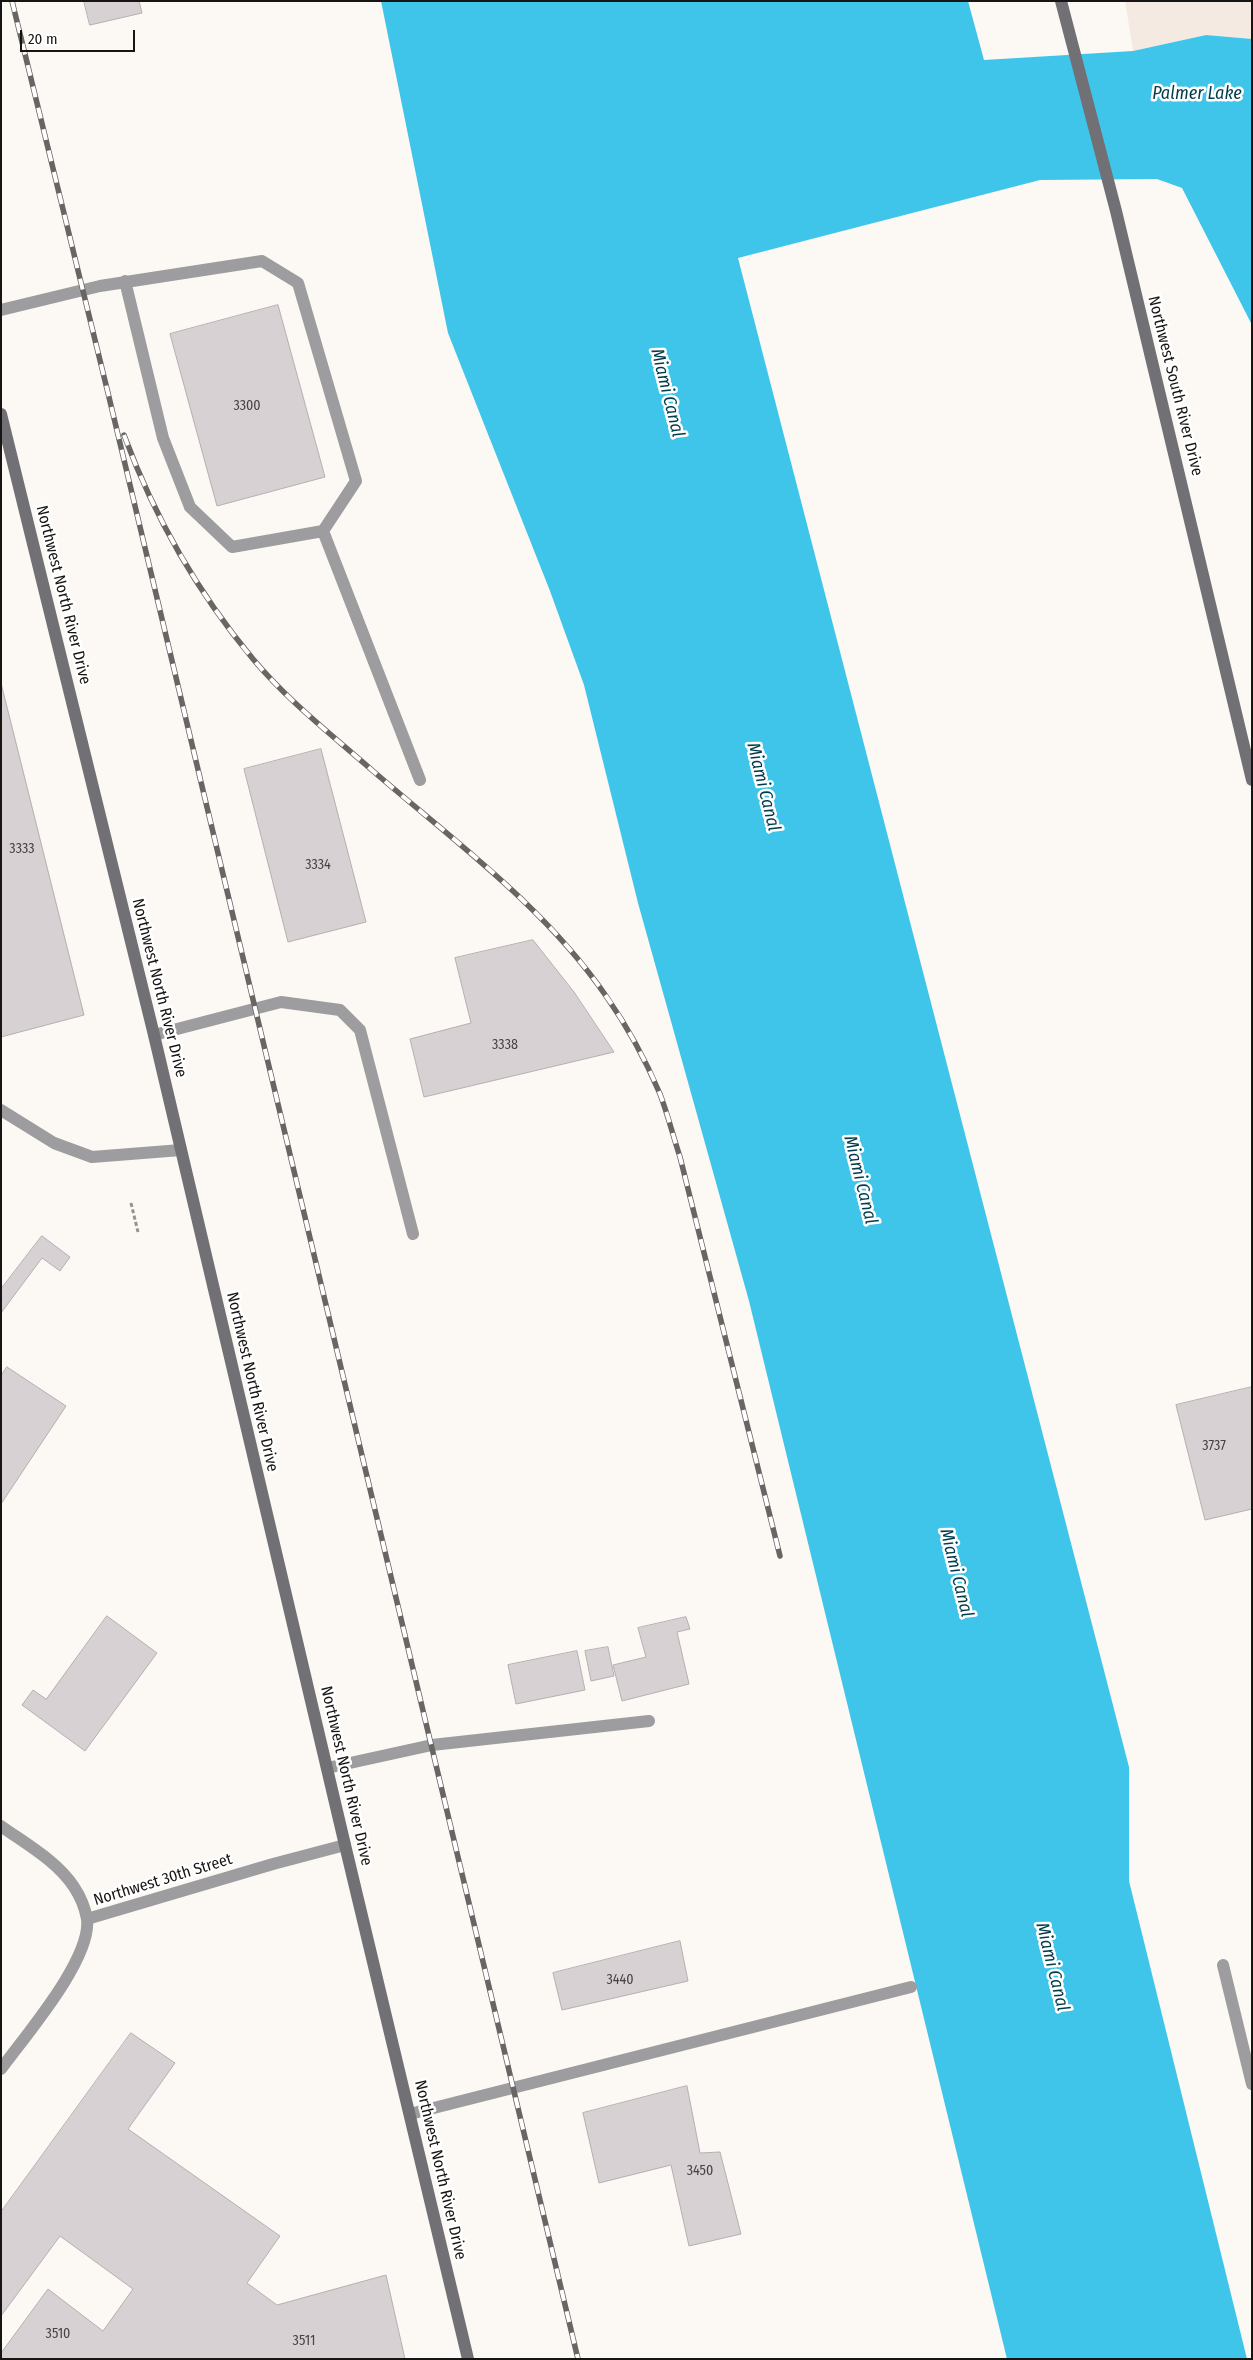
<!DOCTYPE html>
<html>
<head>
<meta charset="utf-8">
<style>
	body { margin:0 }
	#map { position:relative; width:1253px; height:2360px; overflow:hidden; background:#fcf8f4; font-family:"Fira Sans Condensed",sans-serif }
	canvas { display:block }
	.frame { position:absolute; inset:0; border:2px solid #161513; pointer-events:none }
	.scale { position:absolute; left:20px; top:30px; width:115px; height:22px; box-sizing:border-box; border:2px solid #161513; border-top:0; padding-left:6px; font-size:15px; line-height:18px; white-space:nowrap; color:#161513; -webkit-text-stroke:4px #fff; paint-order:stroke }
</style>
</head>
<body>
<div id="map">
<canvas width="1253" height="2360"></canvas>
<div class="frame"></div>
<div class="scale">20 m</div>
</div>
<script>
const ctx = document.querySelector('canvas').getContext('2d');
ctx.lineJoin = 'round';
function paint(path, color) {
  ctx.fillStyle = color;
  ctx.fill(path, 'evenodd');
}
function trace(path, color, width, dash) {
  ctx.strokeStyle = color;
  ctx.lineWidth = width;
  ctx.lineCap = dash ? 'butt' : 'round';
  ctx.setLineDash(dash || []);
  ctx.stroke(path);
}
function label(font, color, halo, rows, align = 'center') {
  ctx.font = font + ' "Fira Sans Condensed",sans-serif';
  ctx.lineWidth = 5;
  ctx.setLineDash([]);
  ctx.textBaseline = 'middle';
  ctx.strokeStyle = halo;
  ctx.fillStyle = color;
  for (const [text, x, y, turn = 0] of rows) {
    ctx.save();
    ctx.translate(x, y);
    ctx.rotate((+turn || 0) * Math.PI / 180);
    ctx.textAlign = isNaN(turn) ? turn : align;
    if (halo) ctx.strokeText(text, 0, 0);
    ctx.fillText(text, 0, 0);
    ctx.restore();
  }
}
const built = new Path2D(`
	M 1125,1 L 1252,1 L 1252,39 L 1206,35 L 1133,51 Z`);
const water = new Path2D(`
	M 381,1 L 968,1 L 984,60 L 1133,51 L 1206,35 L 1252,39 L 1252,325 L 1182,188 L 1157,179 L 1040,180 L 738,258 L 1129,1767 L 1129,1881 L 1247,2359 L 1007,2359 L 749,1301 L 638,903 L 584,685 L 550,591 L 448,333 Z`);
const building = new Path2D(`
	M 84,1 L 139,1 L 142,13 L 90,25 Z
	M 278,305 L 325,477 L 217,506 L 170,334 Z
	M 1,683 L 84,1015 L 1,1037 Z
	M 321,749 L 366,922 L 288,942 L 244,769 Z
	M 533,940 L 574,992 L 614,1052 L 424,1097 L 410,1039 L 471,1023 L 455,958 Z
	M 42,1236 L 70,1257 L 60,1271 L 42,1258 L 1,1313 L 1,1289 Z
	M 7,1367 L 66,1406 L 1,1504 L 1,1376 Z
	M 1252,1387 L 1252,1509 L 1205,1520 L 1176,1405 Z
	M 107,1616 L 157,1653 L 85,1751 L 22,1705 L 33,1690 L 46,1699 Z
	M 686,1617 L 690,1629 L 677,1632 L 689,1684 L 622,1701 L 613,1665 L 646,1657 L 638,1628 Z
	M 608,1647 L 614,1676 L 591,1681 L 585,1651 Z
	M 577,1651 L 585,1690 L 516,1704 L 508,1665 Z
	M 680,1941 L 688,1981 L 562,2010 L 553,1973 Z
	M 131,2033 L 175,2063 L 128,2129 L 280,2236 L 247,2283 L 277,2305 L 386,2275 L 405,2359 L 1,2359 L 1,2353 L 48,2289 L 103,2331 L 133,2289 L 60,2236 L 1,2316 L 1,2212 Z
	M 687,2086 L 700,2153 L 720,2152 L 741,2234 L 689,2246 L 671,2165 L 599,2183 L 583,2113 Z`);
const path = new Path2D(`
	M 131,1203 L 138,1232`);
const lane = new Path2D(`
	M 125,281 L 163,438 L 190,507 L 232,547 L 323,531
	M 1,310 L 100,286 L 262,261 L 298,283 L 356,481 L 323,531 L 420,780
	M 154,1035 L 281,1002 L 340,1010 L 360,1030 L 413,1234
	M 327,1768 L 432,1745 L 649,1721
	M 1223,1965 L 1252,2084
	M 410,2114 L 911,1987`);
const street = new Path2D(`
	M 1,1110 L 54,1143 L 92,1157 L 181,1150
	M 1,1826 C 26,1844 57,1861 74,1887 C 80,1896 85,1908 87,1919 C 92,1959 25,2036 1,2069
	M 87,1919 L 273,1864 L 345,1845`);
const secondary = new Path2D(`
	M 1061,1 L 1116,211 L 1252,780
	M 1,414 L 154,1035 L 345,1845 L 468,2359`);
const rail = new Path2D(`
	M 12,1 L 108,393 L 578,2359
	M 124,435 C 154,516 198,593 253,659 C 288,701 332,735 373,771 C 454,841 545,907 606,996 C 627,1026 646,1061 660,1094 C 668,1115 673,1136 680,1157 L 780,1556`);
const numberNames = [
	["3300",247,406],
	["3333",22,849],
	["3334",318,865],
	["3338",505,1045],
	["3737",1214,1446],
	["3440",620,1980],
	["3450",700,2171],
	["3510",58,2334],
	["3511",304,2341]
];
const streetNames = [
	["Northwest South River Drive",1175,386,76],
	["Northwest North River Drive",63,595,76],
	["Northwest North River Drive",159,988,76],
	["Northwest North River Drive",252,1382,77],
	["Northwest North River Drive",346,1776,77],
	["Northwest 30th Street",163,1880,-17],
	["Northwest North River Drive",440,2170,77]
];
const waterNames = [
	["Palmer Lake",1197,94],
	["Miami Canal",667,393,76],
	["Miami Canal",763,787,76],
	["Miami Canal",860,1180,76],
	["Miami Canal",956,1573,76],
	["Miami Canal",1052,1967,76]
];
paint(built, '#f5eae1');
paint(water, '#40c5ea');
paint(building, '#d7d1d4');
trace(building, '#b5afb2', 1);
trace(path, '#95938f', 3, [4, 2.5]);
trace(lane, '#9d9d9f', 12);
trace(street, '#9d9d9f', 12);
trace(secondary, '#717175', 12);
trace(rail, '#686563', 5.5);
trace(rail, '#fff', 4, [11]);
label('14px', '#464443', null, numberNames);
label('16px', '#161513', '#fff', streetNames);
label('italic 18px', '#003c4b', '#fff', waterNames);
</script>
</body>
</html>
